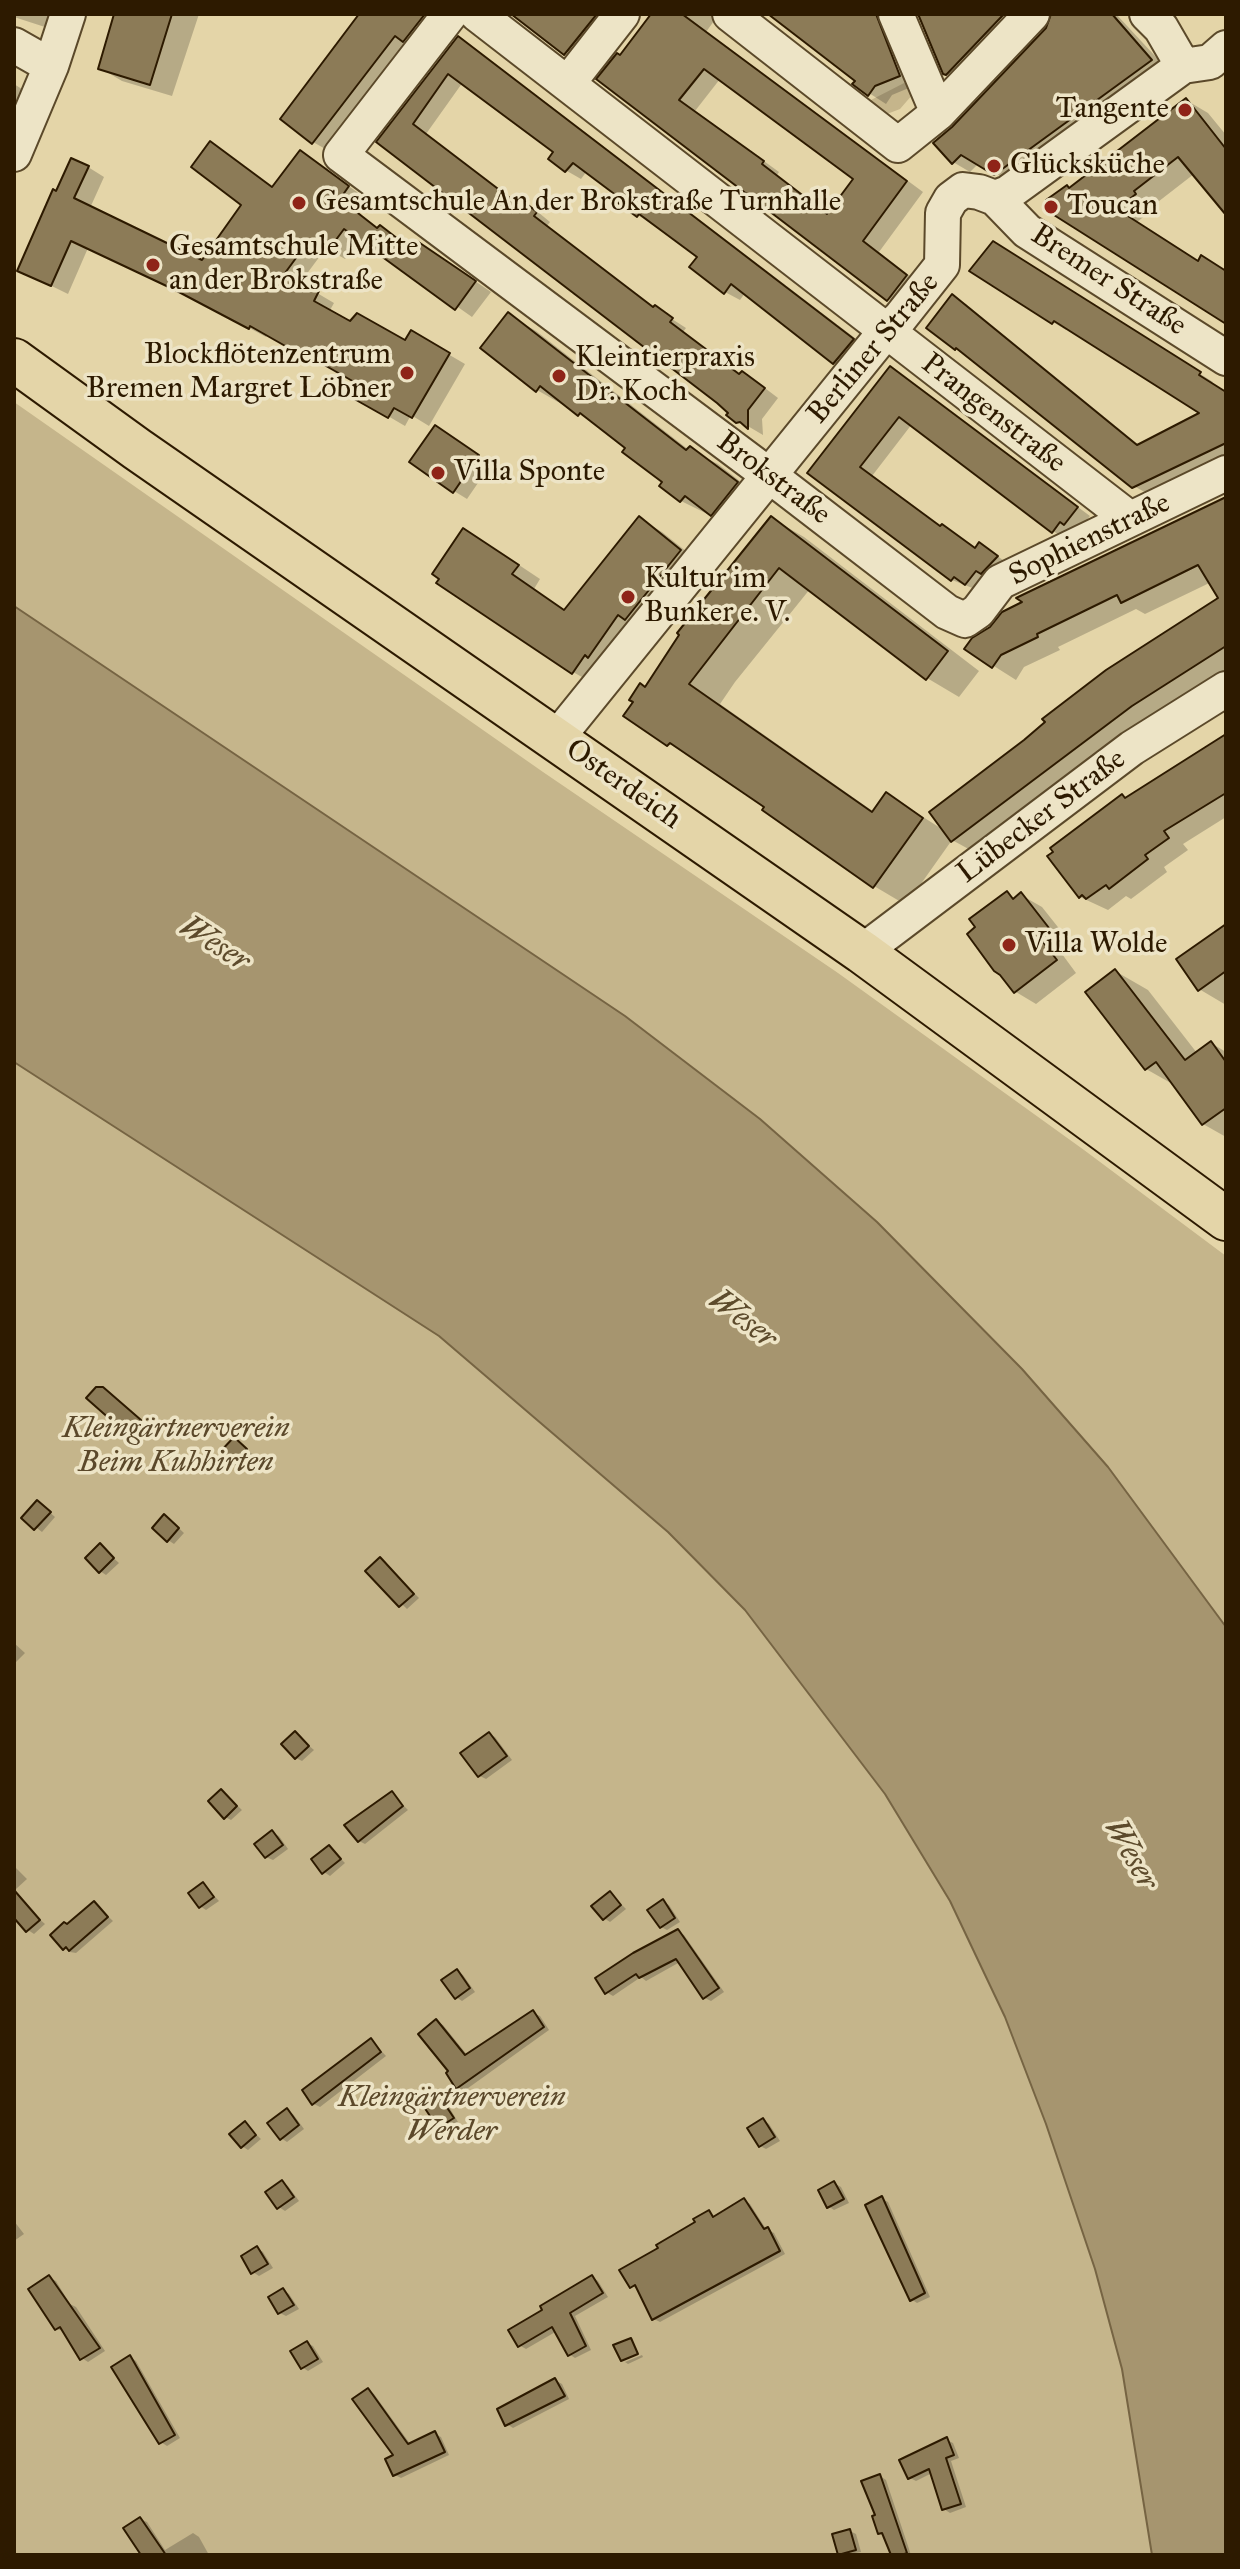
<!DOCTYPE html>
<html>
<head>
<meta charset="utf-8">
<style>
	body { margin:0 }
	#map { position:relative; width:1240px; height:2569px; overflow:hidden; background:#e4d5a8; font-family:"IM FELL Great Primer",serif }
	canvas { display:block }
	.frame { position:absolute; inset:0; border:16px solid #2d1a00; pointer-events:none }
</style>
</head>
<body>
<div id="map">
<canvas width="1240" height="2569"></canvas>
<div class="frame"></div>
</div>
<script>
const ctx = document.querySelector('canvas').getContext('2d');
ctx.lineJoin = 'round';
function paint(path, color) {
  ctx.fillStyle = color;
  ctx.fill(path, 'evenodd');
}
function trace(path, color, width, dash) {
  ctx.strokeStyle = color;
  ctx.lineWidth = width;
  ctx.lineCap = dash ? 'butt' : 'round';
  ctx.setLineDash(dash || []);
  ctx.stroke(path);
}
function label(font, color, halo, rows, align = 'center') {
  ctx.font = font + ' "IM FELL Great Primer",serif';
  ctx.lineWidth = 7;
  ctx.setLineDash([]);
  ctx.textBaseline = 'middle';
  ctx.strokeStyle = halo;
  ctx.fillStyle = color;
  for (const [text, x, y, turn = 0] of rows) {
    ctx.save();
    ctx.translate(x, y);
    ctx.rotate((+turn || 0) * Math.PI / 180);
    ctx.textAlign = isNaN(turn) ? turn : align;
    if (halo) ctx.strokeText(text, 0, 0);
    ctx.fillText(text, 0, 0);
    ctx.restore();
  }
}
const green = new Path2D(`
	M 906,82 L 913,94 L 900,109 L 887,114 L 869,101 Z
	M 14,402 L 543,772 L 838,973 L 1084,1150 L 1226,1256 L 1226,1627 L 1108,1467 L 1022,1369 L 877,1222 L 760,1119 L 625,1016 L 14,606 Z
	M 14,1062 L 439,1335 L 668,1532 L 745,1610 L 885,1794 L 950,1901 L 1005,2017 L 1046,2124 L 1095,2269 L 1122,2369 L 1152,2555 L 14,2555 Z`);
const water = new Path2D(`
	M 14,606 L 625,1016 L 760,1119 L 877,1222 L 1022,1369 L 1108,1467 L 1226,1627 L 1226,2555 L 1152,2555 L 1122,2369 L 1095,2269 L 1046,2124 L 1005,2017 L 950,1901 L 885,1794 L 745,1610 L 668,1532 L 439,1336 L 14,1062 Z`);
const shadow = new Path2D(`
	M 14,14 L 53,14 L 48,28 L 14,17 Z
	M 117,14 L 199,14 L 172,96 L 122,81 L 100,68 Z
	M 362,14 L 435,14 L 336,155 L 313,142 L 282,118 Z
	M 514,14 L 616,14 L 582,63 Z
	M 655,14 L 719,14 L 706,32 L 923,192 L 879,252 L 923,286 L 905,309 L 888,299 L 621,57 ZM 720,79 L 855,179 L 829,215 L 777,175 L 779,172 L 695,111 Z
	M 772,14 L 895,14 L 916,85 L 892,95 L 886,104 L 855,84 L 858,80 Z
	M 920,14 L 1030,14 L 964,84 L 945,73 Z
	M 1053,14 L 1116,14 L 1168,70 L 1013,184 L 979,163 L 970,172 L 953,162 L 954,128 L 1048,29 Z
	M 459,39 L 473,47 L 868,348 L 849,371 L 834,363 L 745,293 L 740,300 L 725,292 L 699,257 L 638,215 L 624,199 L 587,171 L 581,179 L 567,171 L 551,159 L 556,152 L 463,82 L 426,134 L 516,202 L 518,200 L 533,208 L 550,222 L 547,226 L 655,308 L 686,328 L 683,332 L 741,375 L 742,373 L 757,382 L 778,398 L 762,419 L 763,435 L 729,415 L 730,412 L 379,142 Z
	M 14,84 L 25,91 L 14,132 Z
	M 1186,100 L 1208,113 L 1226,135 L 1226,212 L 1194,174 L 1154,205 L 1156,207 L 1137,222 L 1199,262 L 1226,272 L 1226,321 L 1070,189 Z
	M 211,144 L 274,188 L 301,152 L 364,197 L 355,210 L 379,229 L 397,237 L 413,250 L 434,253 L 491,292 L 472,317 L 360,238 L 345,259 L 326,248 L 300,283 L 334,303 L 329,312 L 351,324 L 406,343 L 412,333 L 465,364 L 429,426 L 411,415 L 405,426 L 352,395 L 359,383 L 268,334 L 266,337 L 194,298 L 88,248 L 68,294 L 19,270 L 57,193 L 88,167 L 104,177 L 90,208 L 203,263 L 244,205 Z
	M 1007,251 L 1213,382 L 1211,384 L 1226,393 L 1226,457 L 1148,494 L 1134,486 L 928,327 L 952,297 L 966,304 L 1140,446 L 1203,414 L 1068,327 L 1066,330 L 1053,322 Z
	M 509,315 L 536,331 L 689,450 L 718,464 L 764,500 L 740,530 L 681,501 L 662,486 L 664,482 L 628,448 L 602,427 L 566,404 L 565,406 L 537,390 Z
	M 891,369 L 1090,516 L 1078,531 L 1066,539 L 1053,531 L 912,424 L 872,476 L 942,527 L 977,549 L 993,553 L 1010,565 L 980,591 L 952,580 L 809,472 Z
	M 449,435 L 491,464 L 467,499 L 454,491 Z
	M 1226,501 L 1226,575 L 1145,614 L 1136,609 L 1058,647 L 1060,650 L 1024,667 L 1016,680 L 967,649 Z
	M 771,518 L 804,537 L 979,671 L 959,697 L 927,678 L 810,589 L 735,682 L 720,704 L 874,812 L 887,794 L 945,831 L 1226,595 L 1226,673 L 976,853 L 952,840 L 906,905 L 874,886 L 767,806 L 626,716 Z
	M 640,519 L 662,532 L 702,564 L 596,685 L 573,672 L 486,543 L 540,579 L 534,589 L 566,611 Z
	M 1226,737 L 1226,817 L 1183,844 L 1188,850 L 1164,867 L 1167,872 L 1131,899 L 1126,896 L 1108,910 L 1080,897 Z
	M 1007,894 L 1016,899 L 1021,895 L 1042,907 L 1069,941 L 1069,950 L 1062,954 L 1076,973 L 1036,1004 L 1016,992 Z
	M 1226,926 L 1226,1005 L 1199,989 Z
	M 1115,971 L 1148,990 L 1197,1053 L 1211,1043 L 1226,1052 L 1226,1137 L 1203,1124 L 1176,1086 L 1146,1069 Z
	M 109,1393 L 146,1425 L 135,1437 L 129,1433 Z
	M 235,1439 L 252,1454 L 240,1467 L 234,1464 Z
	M 38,1502 L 55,1517 L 42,1532 L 24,1518 Z
	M 170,1520 L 184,1533 L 174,1544 L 168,1540 Z
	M 100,1546 L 119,1563 L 106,1575 L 100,1571 Z
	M 380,1559 L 419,1598 L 407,1609 L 368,1571 Z
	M 14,1643 L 25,1653 L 14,1664 Z
	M 295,1734 L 314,1750 L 302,1761 L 296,1758 Z
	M 489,1734 L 495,1737 L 512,1760 L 486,1779 L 480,1776 Z
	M 222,1791 L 242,1810 L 231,1820 L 225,1817 Z
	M 392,1794 L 408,1810 L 365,1844 L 359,1841 Z
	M 273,1833 L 279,1836 L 288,1849 L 273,1860 L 266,1857 Z
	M 329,1847 L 345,1863 L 330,1876 L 324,1872 Z
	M 14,1866 L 27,1879 L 16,1889 L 14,1888 Z
	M 203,1884 L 219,1901 L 206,1910 L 200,1906 Z
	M 610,1893 L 626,1909 L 610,1922 L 604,1918 Z
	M 663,1902 L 669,1905 L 680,1922 L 667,1930 L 661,1927 Z
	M 94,1903 L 113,1921 L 76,1953 L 70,1952 L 64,1948 L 68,1926 Z
	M 28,1909 L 45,1924 L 34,1934 L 28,1930 Z
	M 677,1931 L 684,1935 L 724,1992 L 711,2001 L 705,1998 L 680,1962 L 646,1981 L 641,1977 L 613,1996 L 606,1992 Z
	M 457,1971 L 463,1975 L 475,1992 L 462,2001 L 456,1997 Z
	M 533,2013 L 540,2016 L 549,2030 L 464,2091 L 458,2087 L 437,2022 L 443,2025 L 468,2056 Z
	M 371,2040 L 386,2056 L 320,2107 L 314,2104 Z
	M 440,2099 L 446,2102 L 458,2122 L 445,2130 L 439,2127 Z
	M 287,2111 L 293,2114 L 304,2129 L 287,2142 L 281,2138 Z
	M 763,2120 L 769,2124 L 780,2141 L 766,2149 L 760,2146 Z
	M 245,2124 L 261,2139 L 248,2150 L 242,2146 Z
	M 282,2182 L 288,2186 L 299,2201 L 285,2211 L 279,2207 Z
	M 834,2183 L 841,2187 L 849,2203 L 834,2210 L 828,2206 Z
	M 882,2199 L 888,2202 L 930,2297 L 917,2303 L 911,2299 Z
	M 744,2200 L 750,2204 L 766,2229 L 774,2233 L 785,2254 L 660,2322 L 654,2319 L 639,2289 L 631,2286 L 660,2249 L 709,2212 L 716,2218 Z
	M 14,2221 L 24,2234 L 14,2241 Z
	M 257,2248 L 263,2252 L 273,2268 L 259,2276 L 253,2272 Z
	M 592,2277 L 598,2281 L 608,2297 L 575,2316 L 591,2350 L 575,2358 L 569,2354 L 557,2331 L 526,2349 L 519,2345 Z
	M 50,2278 L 56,2281 L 70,2304 L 76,2307 L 105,2351 L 88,2362 L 82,2358 L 64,2331 L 56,2329 Z
	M 283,2290 L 289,2294 L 299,2309 L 286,2316 L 280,2313 Z
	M 307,2343 L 313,2346 L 323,2362 L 308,2371 L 302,2367 Z
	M 642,2355 L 643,2357 L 628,2364 L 625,2362 Z
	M 130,2357 L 136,2361 L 180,2438 L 167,2446 L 161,2442 Z
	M 555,2380 L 562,2384 L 569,2399 L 513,2428 L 507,2424 Z
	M 368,2390 L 374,2394 L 411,2445 L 435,2434 L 441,2437 L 449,2455 L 401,2478 L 395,2475 L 396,2456 Z
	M 947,2440 L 953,2443 L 959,2458 L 951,2461 L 966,2507 L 950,2513 L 944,2509 L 932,2473 L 916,2481 L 910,2478 Z
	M 880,2476 L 886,2480 L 911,2555 L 893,2555 L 886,2537 L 879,2533 Z
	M 140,2519 L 147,2522 L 165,2550 L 193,2533 L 199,2537 L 209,2555 L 142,2555 Z
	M 850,2531 L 856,2534 L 861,2552 L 843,2555 L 840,2553 Z`);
const building = new Path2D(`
	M 114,14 L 172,14 L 150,85 L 98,69 Z
	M 359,14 L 425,14 L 403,42 L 395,36 L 312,144 L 280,119 Z
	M 511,14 L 597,14 L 564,55 Z
	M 651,14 L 682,14 L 907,181 L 863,241 L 907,275 L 887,301 L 596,79 L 617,53 L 620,55 ZM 704,69 L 853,179 L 827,214 L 762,164 L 764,161 L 679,100 Z
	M 768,14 L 876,14 L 900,76 L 875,86 L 868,96 L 852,84 L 855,81 Z
	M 918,14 L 1004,14 L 946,75 L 943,74 Z
	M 1051,14 L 1112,14 L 1152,60 L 994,175 L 961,155 L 952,164 L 933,143 L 952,127 L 1046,28 Z
	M 458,36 L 854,339 L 833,364 L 731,284 L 724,294 L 689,267 L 697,257 L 639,214 L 637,217 L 618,203 L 621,199 L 573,163 L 565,172 L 548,159 L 553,152 L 448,74 L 413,124 L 514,201 L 518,197 L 537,212 L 534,216 L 653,307 L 655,305 L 673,318 L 670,322 L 739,374 L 742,371 L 765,388 L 748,410 L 748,429 L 740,422 L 736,423 L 726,415 L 728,413 L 717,403 L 376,142 Z
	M 1186,98 L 1226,149 L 1226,215 L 1178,157 L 1134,191 L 1136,194 L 1117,209 L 1198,261 L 1201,255 L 1226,271 L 1226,324 L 1046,210 L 1046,200 L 1067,185 L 1069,188 Z
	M 210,141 L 272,187 L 300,150 L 349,186 L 340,199 L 377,228 L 380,225 L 411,249 L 417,241 L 476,281 L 455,310 L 344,229 L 327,252 L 310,239 L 285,273 L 319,291 L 314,301 L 350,321 L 357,313 L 405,340 L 411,330 L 450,353 L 412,418 L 394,408 L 388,418 L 349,396 L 356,383 L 319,362 L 317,364 L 250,326 L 249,329 L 175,290 L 71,241 L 51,286 L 17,271 L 53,189 L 56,191 L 71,158 L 89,166 L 74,198 L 202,260 L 241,205 L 191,167 Z
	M 993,241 L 1201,372 L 1199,375 L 1226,392 L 1226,443 L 1132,488 L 956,348 L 955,350 L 926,328 L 952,294 L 1137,445 L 1199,413 L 1054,321 L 1052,324 L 969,271 Z
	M 508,312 L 686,450 L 690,446 L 738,482 L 711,516 L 685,496 L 680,502 L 659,486 L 662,482 L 622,452 L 625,448 L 580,413 L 578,416 L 540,386 L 536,392 L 480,348 Z
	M 890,366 L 1078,507 L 1064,525 L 1060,522 L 1052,533 L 899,417 L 860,467 L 940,526 L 942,524 L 975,548 L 979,542 L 998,556 L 981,574 L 976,571 L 965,585 L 954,577 L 951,581 L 807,473 Z
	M 435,425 L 479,455 L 453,493 L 409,462 Z
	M 1226,497 L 1226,646 L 1132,706 L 951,842 L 929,812 L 1024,740 L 1045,722 L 1042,719 L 1106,670 L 1218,598 L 1198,565 L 1121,603 L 1117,595 L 1037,634 L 1038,637 L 1001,655 L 992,668 L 964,649 L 972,638 L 990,627 L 1002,612 L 1022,602 L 1016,598 Z
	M 639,516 L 681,550 L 625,620 L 618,615 L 588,658 L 585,655 L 572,674 L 436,583 L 439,579 L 432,574 L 463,528 L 519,565 L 512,574 L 564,610 Z
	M 771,516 L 948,651 L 926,680 L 779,568 L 689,684 L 872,812 L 886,792 L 923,818 L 873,888 L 762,810 L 764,807 L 670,743 L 667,746 L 623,716 L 633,702 L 629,700 L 640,683 L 645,687 L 679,635 L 677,633 Z
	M 1226,734 L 1226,793 L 1164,831 L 1169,838 L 1145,855 L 1148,859 L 1109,889 L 1106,885 L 1086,899 L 1082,895 L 1079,898 L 1047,856 L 1053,852 L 1050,848 L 1122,794 L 1125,798 Z
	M 1007,891 L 1013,899 L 1021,892 L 1049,928 L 1048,938 L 1043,942 L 1057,960 L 1014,993 L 1000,975 L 994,971 L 967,934 L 975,927 L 969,919 Z
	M 1226,924 L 1226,971 L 1198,991 L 1176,959 Z
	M 1115,969 L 1185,1060 L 1211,1041 L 1226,1062 L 1226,1108 L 1202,1125 L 1156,1062 L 1145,1070 L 1085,992 Z
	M 96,1387 L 103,1387 L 141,1420 L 128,1435 L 86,1398 Z
	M 234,1437 L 247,1449 L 233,1465 L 219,1453 Z
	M 37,1500 L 51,1512 L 34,1530 L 21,1518 Z
	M 164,1514 L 179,1528 L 167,1542 L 152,1528 Z
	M 100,1543 L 114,1558 L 99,1573 L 85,1558 Z
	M 380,1557 L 414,1594 L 399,1607 L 365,1571 Z
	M 295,1731 L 309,1746 L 295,1759 L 281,1744 Z
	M 489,1732 L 507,1756 L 478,1777 L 460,1753 Z
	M 221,1789 L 237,1806 L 224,1819 L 208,1801 Z
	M 392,1791 L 403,1806 L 358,1842 L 344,1825 Z
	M 272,1830 L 283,1845 L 265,1858 L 254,1844 Z
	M 329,1845 L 341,1859 L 322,1874 L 311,1859 Z
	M 203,1882 L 214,1897 L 199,1908 L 188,1893 Z
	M 14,1890 L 40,1920 L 26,1932 L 14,1918 Z
	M 610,1891 L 621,1905 L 603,1920 L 591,1906 Z
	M 663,1899 L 675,1918 L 660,1928 L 647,1910 Z
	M 94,1901 L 108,1917 L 69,1951 L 66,1947 L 63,1950 L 50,1935 L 64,1922 L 67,1924 Z
	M 678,1929 L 719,1988 L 703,1999 L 676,1959 L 639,1978 L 636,1974 L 605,1994 L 595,1978 L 633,1953 Z
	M 457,1969 L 470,1988 L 455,1999 L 441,1980 Z
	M 533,2010 L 544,2027 L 456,2089 L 446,2073 L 448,2071 L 418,2034 L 436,2019 L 465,2055 Z
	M 371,2038 L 381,2052 L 312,2105 L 302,2090 Z
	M 440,2097 L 454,2118 L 438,2128 L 424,2107 Z
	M 287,2108 L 299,2125 L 280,2140 L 267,2123 Z
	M 763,2118 L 775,2137 L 759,2147 L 747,2128 Z
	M 245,2121 L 256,2135 L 241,2148 L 229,2134 Z
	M 282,2180 L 294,2197 L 277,2209 L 265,2192 Z
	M 834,2181 L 844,2199 L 827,2208 L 818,2190 Z
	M 882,2196 L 925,2293 L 910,2301 L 865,2205 Z
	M 744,2198 L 764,2229 L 768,2227 L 780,2251 L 652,2320 L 635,2285 L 630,2288 L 619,2270 L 658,2248 L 656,2245 L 695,2222 L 693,2219 L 709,2210 L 713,2217 Z
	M 257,2246 L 268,2264 L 251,2274 L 241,2256 Z
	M 49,2275 L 100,2348 L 80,2360 L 60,2327 L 55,2330 L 28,2289 Z
	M 592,2275 L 603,2293 L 570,2313 L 586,2346 L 568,2356 L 552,2327 L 518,2347 L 508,2330 L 542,2310 L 540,2306 Z
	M 283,2288 L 294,2305 L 278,2314 L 268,2297 Z
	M 631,2338 L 638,2354 L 621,2361 L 613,2345 Z
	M 307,2341 L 318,2359 L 301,2369 L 290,2351 Z
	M 130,2355 L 175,2435 L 159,2444 L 111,2367 Z
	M 555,2378 L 565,2396 L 505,2426 L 497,2409 Z
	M 368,2388 L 408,2444 L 435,2431 L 445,2452 L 393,2476 L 385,2459 L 393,2455 L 352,2399 Z
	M 947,2437 L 954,2455 L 946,2458 L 961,2504 L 942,2510 L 929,2469 L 908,2479 L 899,2460 Z
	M 880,2474 L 907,2553 L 902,2555 L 891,2555 L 882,2533 L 878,2534 L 872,2516 L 875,2515 L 861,2481 Z
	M 140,2517 L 166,2555 L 141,2555 L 123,2528 Z
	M 850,2529 L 856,2550 L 838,2555 L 832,2534 Z`);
const minor = new Path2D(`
	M 450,14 L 341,155 L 770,476 L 947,612 L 965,620 L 978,611 L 1000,582 L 1226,473
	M 477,14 L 1130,519
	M 730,14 L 898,145 L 938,113 L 1032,14
	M 896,14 L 938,113
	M 1147,14 L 1161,28 L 1183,66
	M 14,45 L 51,66
	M 568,83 L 622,14
	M 14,154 L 51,66 L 68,14
	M 995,198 L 1027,231 L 1226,358
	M 556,739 L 886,331 L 900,318 L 942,265 L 943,213 L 951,199 L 963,190 L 979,192 L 995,198 L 1008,193 L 1183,66 L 1210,62 L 1226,48
	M 862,952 L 1132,748 L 1226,689`);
const major = new Path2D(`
	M 14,360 L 137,449 L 862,952 L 1226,1219`);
const markers = [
	[1185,110,8,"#8f2418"],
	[994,166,8,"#8f2418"],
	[299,203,8,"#8f2418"],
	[1051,207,8,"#8f2418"],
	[153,265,8,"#8f2418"],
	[407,373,8,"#8f2418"],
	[559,376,8,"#8f2418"],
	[438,473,8,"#8f2418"],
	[628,597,8,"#8f2418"],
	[1009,945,8,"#8f2418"]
];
const poiNames = [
	["Tangente",1169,110,"right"],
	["Glücksküche",1010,166],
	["Gesamtschule An der Brokstraße Turnhalle",315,203],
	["Toucan",1067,207],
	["Gesamtschule Mitte",169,248],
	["an der Brokstraße",169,282],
	["Blockflötenzentrum",391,356,"right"],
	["Bremen Margret Löbner",391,390,"right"],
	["Kleintierpraxis",575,359],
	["Dr. Koch",575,393],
	["Villa Sponte",454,473],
	["Kultur im",644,580],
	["Bunker e. V.",644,614],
	["Villa Wolde",1025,945]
];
const streetNames = [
	["Bremer Straße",1108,281,33],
	["Berliner Straße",874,349,-50],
	["Prangenstraße",993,414,38],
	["Brokstraße",773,479,37],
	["Sophienstraße",1090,540,-26],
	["Osterdeich",623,785,35],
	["Lübecker Straße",1042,817,-37]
];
const parkNames = [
	["Kleingärtnerverein",176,1430],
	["Beim Kuhhirten",176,1464],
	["Kleingärtnerverein",452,2099],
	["Werder",452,2133]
];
const waterNames = [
	["Weser",214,945,32],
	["Weser",742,1320,37],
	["Weser",1130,1855,60]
];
paint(green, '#c5b58b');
paint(water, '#a6956f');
trace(water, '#766443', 2);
paint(shadow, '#0003');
paint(building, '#8c7b57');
trace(building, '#2d1a00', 2);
trace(minor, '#5b492a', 38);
trace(major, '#2d1a00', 46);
trace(minor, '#ede4c6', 34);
trace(major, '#e4d5a8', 42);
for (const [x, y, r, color] of markers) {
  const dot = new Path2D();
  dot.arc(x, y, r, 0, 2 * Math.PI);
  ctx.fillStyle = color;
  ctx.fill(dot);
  trace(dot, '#ede4c6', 3);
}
label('30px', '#2d1a00', '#ede4c6', poiNames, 'left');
label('30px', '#2d1a00', '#ede4c6', streetNames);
label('italic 30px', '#5b482a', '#ede4c6', parkNames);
label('italic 32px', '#5d4b2c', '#ede4c6', waterNames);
</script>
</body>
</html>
